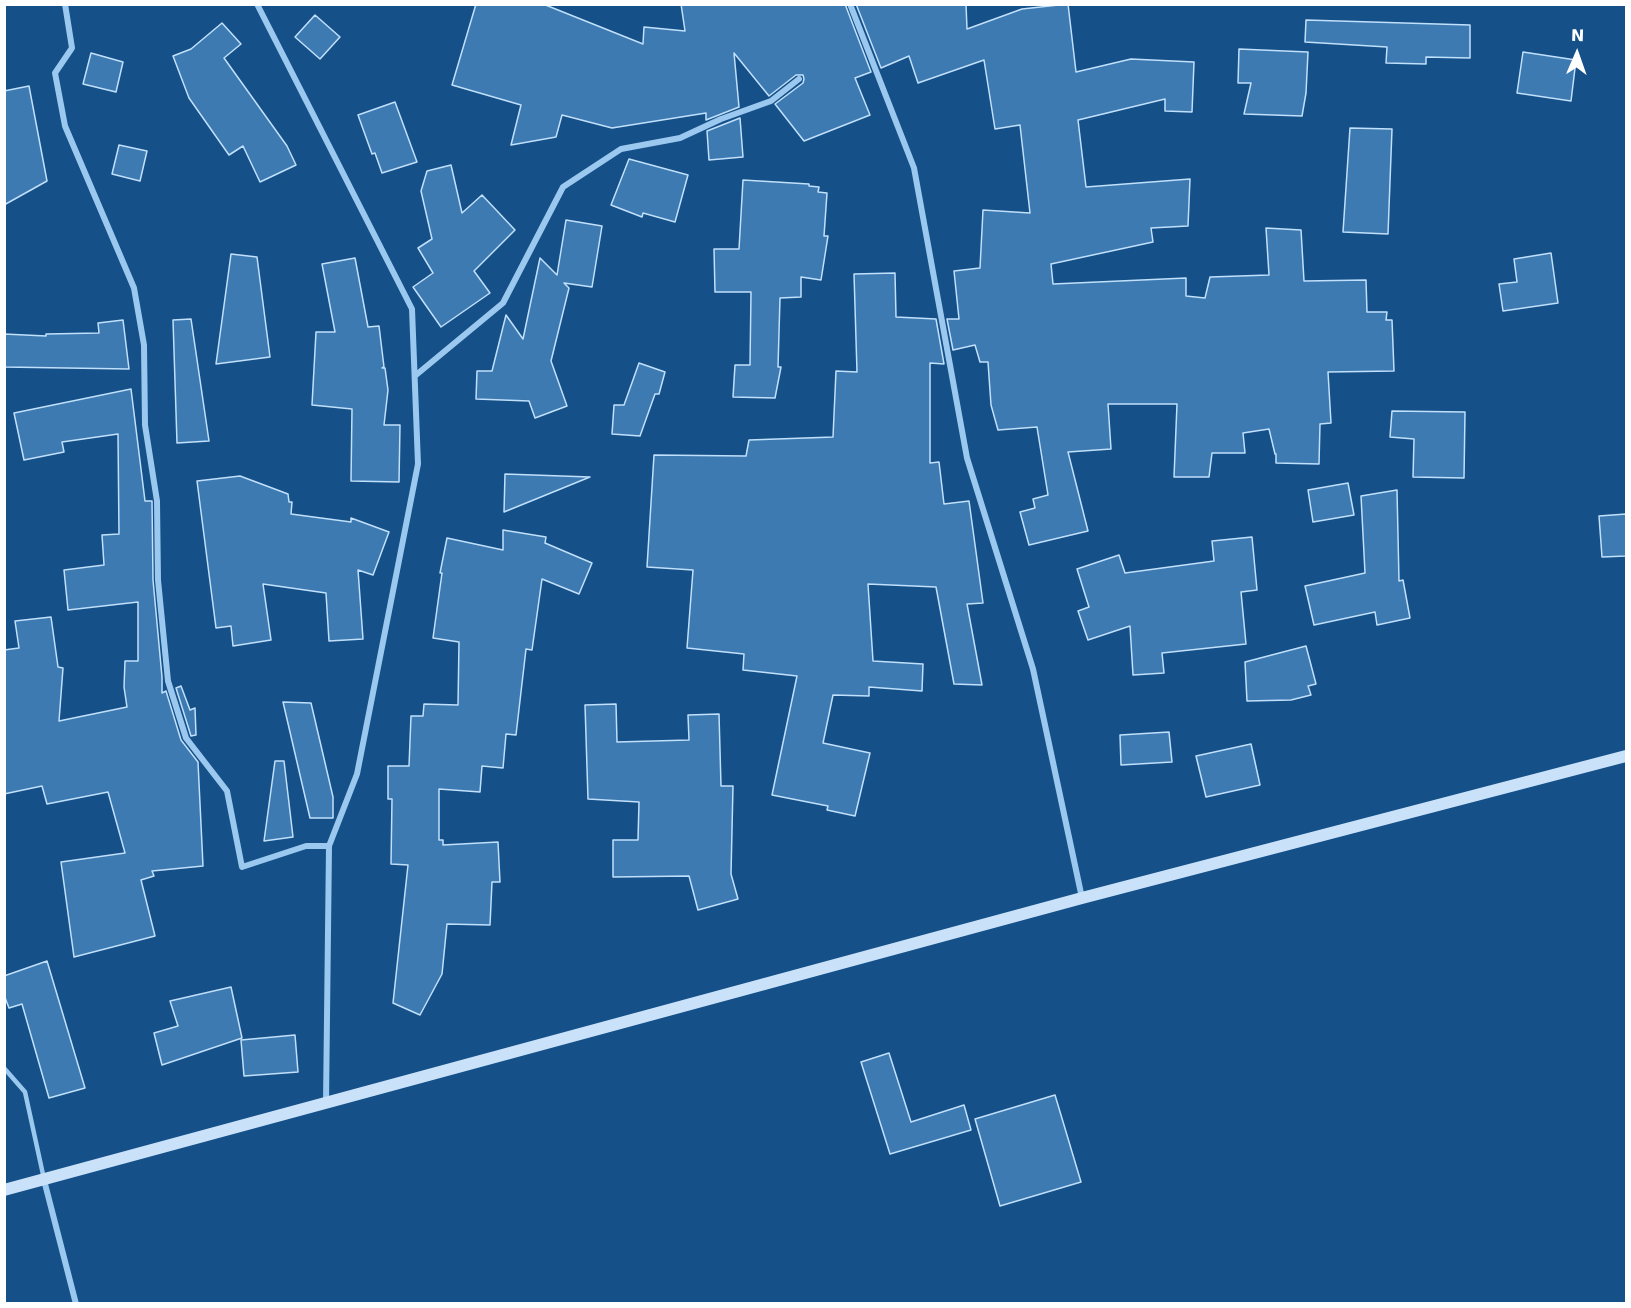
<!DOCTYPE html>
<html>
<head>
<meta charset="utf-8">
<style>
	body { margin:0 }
	#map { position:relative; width:1631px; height:1308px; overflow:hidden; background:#155088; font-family:"DejaVu Sans",sans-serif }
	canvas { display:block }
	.frame { position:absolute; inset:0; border:6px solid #fff; pointer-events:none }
	.north { position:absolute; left:1547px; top:24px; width:60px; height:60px; -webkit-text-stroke:4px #155088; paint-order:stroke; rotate:2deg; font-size:16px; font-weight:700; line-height:24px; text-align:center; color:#fff }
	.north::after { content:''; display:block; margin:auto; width:21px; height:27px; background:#fff; clip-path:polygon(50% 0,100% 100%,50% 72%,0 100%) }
</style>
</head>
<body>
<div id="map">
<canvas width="1631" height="1308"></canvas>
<div class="frame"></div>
<div class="north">N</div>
</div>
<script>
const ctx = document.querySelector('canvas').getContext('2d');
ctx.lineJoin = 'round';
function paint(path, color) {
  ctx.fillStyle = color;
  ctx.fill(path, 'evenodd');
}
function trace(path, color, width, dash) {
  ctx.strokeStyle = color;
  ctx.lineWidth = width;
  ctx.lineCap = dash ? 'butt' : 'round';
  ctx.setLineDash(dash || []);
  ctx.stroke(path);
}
const building = new Path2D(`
	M 476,4 L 543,4 L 643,44 L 644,27 L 685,31 L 681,4 L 845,4 L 871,72 L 855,78 L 870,115 L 804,141 L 775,104 L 803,83 L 804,79 L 803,75 L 796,75 L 769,96 L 734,53 L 739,107 L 706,120 L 706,113 L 612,128 L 562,115 L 556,137 L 511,145 L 521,105 L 452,85 Z
	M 856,4 L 966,4 L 967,29 L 1022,9 L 1068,4 L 1076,72 L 1131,59 L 1194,62 L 1192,112 L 1165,111 L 1165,99 L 1078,120 L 1086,187 L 1190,179 L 1188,226 L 1151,228 L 1153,242 L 1051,264 L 1053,284 L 1186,278 L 1186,296 L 1205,298 L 1210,277 L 1269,275 L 1266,228 L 1301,230 L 1304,281 L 1366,280 L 1367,312 L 1387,312 L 1386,320 L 1392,320 L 1394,371 L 1328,372 L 1331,423 L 1320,424 L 1319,464 L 1276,463 L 1276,454 L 1275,454 L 1269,429 L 1243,433 L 1245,453 L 1212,453 L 1209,477 L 1174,477 L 1177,404 L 1108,404 L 1111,449 L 1068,452 L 1088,531 L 1029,545 L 1020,512 L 1035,508 L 1033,499 L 1048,495 L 1037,427 L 998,430 L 991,405 L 988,362 L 980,362 L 975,345 L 953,350 L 947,319 L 959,319 L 954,271 L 980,268 L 983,210 L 1030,213 L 1020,125 L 995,129 L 984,60 L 918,83 L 909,56 L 881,68 Z
	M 315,15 L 340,37 L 320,59 L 295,37 Z
	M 1306,20 L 1470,25 L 1470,58 L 1426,57 L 1426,64 L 1386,63 L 1387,47 L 1305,42 Z
	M 222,23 L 241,44 L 224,58 L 287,146 L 296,165 L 260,182 L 243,146 L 229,155 L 189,98 L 173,56 L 191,49 Z
	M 1239,49 L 1308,52 L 1306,93 L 1302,116 L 1244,114 L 1251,83 L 1238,83 Z
	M 1523,52 L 1576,60 L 1571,101 L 1517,93 Z
	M 91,53 L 123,62 L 116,92 L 83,84 Z
	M 29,86 L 47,181 L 4,205 L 4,91 Z
	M 395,102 L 417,162 L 382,173 L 375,153 L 372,154 L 358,115 Z
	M 740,118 L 743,157 L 709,160 L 707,131 Z
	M 1350,128 L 1392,129 L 1388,234 L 1343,232 Z
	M 119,145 L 147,151 L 140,181 L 112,174 Z
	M 629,159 L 688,175 L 675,222 L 643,213 L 642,217 L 611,205 Z
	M 451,165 L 462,213 L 482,195 L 515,230 L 474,271 L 490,293 L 441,327 L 413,287 L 433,273 L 418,248 L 432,239 L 421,191 L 427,171 Z
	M 743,180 L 809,184 L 809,186 L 819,187 L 818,192 L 827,193 L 824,236 L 828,236 L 821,280 L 801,277 L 801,297 L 780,298 L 778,367 L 781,367 L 775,398 L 733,397 L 735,365 L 750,365 L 751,292 L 715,292 L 714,249 L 739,249 Z
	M 566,220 L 602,226 L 592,287 L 564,283 L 569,288 L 551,361 L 567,406 L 535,418 L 529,401 L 476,399 L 477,371 L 492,371 L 506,315 L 523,339 L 540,258 L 557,275 Z
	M 1551,253 L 1558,303 L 1503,311 L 1499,284 L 1517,282 L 1514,259 Z
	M 231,254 L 257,257 L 270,357 L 216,364 Z
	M 355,258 L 368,327 L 379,326 L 384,367 L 382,368 L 385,368 L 388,390 L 384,425 L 400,425 L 399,482 L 351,481 L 352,409 L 312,405 L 316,332 L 335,332 L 322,264 Z
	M 895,273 L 896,317 L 936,319 L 944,364 L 930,363 L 930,463 L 939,462 L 944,504 L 969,501 L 983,603 L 967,604 L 982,685 L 954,684 L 936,587 L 868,584 L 873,661 L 923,664 L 922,691 L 869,687 L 869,696 L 833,695 L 823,743 L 870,753 L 855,816 L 827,810 L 828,806 L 772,795 L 797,676 L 743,670 L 744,654 L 687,648 L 693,570 L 647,567 L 654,455 L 746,456 L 749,440 L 833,437 L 836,371 L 857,372 L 854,274 Z
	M 191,319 L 209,441 L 177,443 L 173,320 Z
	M 123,320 L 129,369 L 4,367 L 4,334 L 46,336 L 46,334 L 99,333 L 98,323 Z
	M 639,363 L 665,372 L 659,394 L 655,394 L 640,436 L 612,434 L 614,405 L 624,405 Z
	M 131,389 L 145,501 L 152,501 L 153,580 L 162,677 L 162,693 L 166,691 L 181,740 L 198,762 L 203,866 L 152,871 L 154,876 L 141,880 L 155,936 L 74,957 L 61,862 L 125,853 L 108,792 L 47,804 L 42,786 L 4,794 L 4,650 L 19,648 L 15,621 L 51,617 L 58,667 L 63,668 L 59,721 L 127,707 L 124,687 L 125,661 L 138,661 L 138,602 L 68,610 L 64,570 L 104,565 L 102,535 L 119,534 L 118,434 L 62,442 L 64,452 L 24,460 L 14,413 Z
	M 1392,411 L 1465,412 L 1464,478 L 1413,477 L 1414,439 L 1390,437 Z
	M 505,474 L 590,477 L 504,512 Z
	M 240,476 L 288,494 L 289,502 L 292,502 L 291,514 L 351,522 L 351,518 L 389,532 L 373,575 L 358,570 L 363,639 L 329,641 L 326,593 L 263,584 L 271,640 L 233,646 L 231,626 L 216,628 L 197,481 Z
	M 1348,483 L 1354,515 L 1313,522 L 1308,490 Z
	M 1397,490 L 1399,581 L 1403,580 L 1410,618 L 1377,625 L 1375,612 L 1314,625 L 1305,586 L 1365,573 L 1361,496 Z
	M 1626,514 L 1626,556 L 1602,557 L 1599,516 Z
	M 503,530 L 546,537 L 545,543 L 592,563 L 579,594 L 542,579 L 532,650 L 526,649 L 516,735 L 506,734 L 503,768 L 482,766 L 480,792 L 439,789 L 439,840 L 443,840 L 443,845 L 498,842 L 500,882 L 492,882 L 490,925 L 447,924 L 442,974 L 420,1015 L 393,1003 L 408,865 L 391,864 L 392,799 L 388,799 L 388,766 L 409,766 L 411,716 L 423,716 L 424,704 L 458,705 L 459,642 L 433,638 L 442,573 L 440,573 L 447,538 L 503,550 Z
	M 1252,537 L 1257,590 L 1241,592 L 1246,644 L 1162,653 L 1164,673 L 1133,675 L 1130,626 L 1088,640 L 1078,611 L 1089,607 L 1077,569 L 1119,555 L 1125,573 L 1214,561 L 1212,541 Z
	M 1306,646 L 1316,684 L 1308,686 L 1311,695 L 1291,700 L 1247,701 L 1245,662 Z
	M 181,686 L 190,710 L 195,708 L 196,735 L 191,736 L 176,688 Z
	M 283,702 L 311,703 L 333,797 L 333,818 L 310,818 Z
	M 616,704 L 617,742 L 689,740 L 688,715 L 719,714 L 721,786 L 733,786 L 731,874 L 738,899 L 698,910 L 689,876 L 613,877 L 613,840 L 638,840 L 639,802 L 588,799 L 585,705 Z
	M 1169,732 L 1172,762 L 1121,765 L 1120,735 Z
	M 1251,744 L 1260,785 L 1206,797 L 1196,756 Z
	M 275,761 L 284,761 L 293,837 L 264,841 Z
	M 47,961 L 85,1088 L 49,1098 L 22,1004 L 9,1008 L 4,995 L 4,976 Z
	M 231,987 L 242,1038 L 162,1065 L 154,1033 L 178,1026 L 170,1001 Z
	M 295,1035 L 298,1072 L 244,1076 L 241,1040 Z
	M 889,1053 L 911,1122 L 964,1105 L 971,1130 L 890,1154 L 861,1062 Z
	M 1055,1095 L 1081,1182 L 1000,1206 L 975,1119 Z`);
const service = new Path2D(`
	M 4,1068 L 25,1092 L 44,1179`);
const minor = new Path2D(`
	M 65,4 L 72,48 L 55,73 L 65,126 L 134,288 L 144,345 L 145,425 L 157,501 L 158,580 L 168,681 L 186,738 L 227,791 L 242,867 L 306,846 L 329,846
	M 257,4 L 412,309 L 418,464 L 357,774 L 329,846 L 326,1103
	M 850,4 L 914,168 L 967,458 L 1033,669 L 1082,898
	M 416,375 L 503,303 L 563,187 L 621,149 L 680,138 L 721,119 L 771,101 L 799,79
	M 44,1180 L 76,1304`);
const secondary = new Path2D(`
	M 4,1190 L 1082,898 L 1626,756`);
paint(building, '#3d7ab2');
trace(building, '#c1e0fb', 1.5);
trace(service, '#9bc8ef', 4.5);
trace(minor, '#9bc8ef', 6);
trace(secondary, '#c9e2fa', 12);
</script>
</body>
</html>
